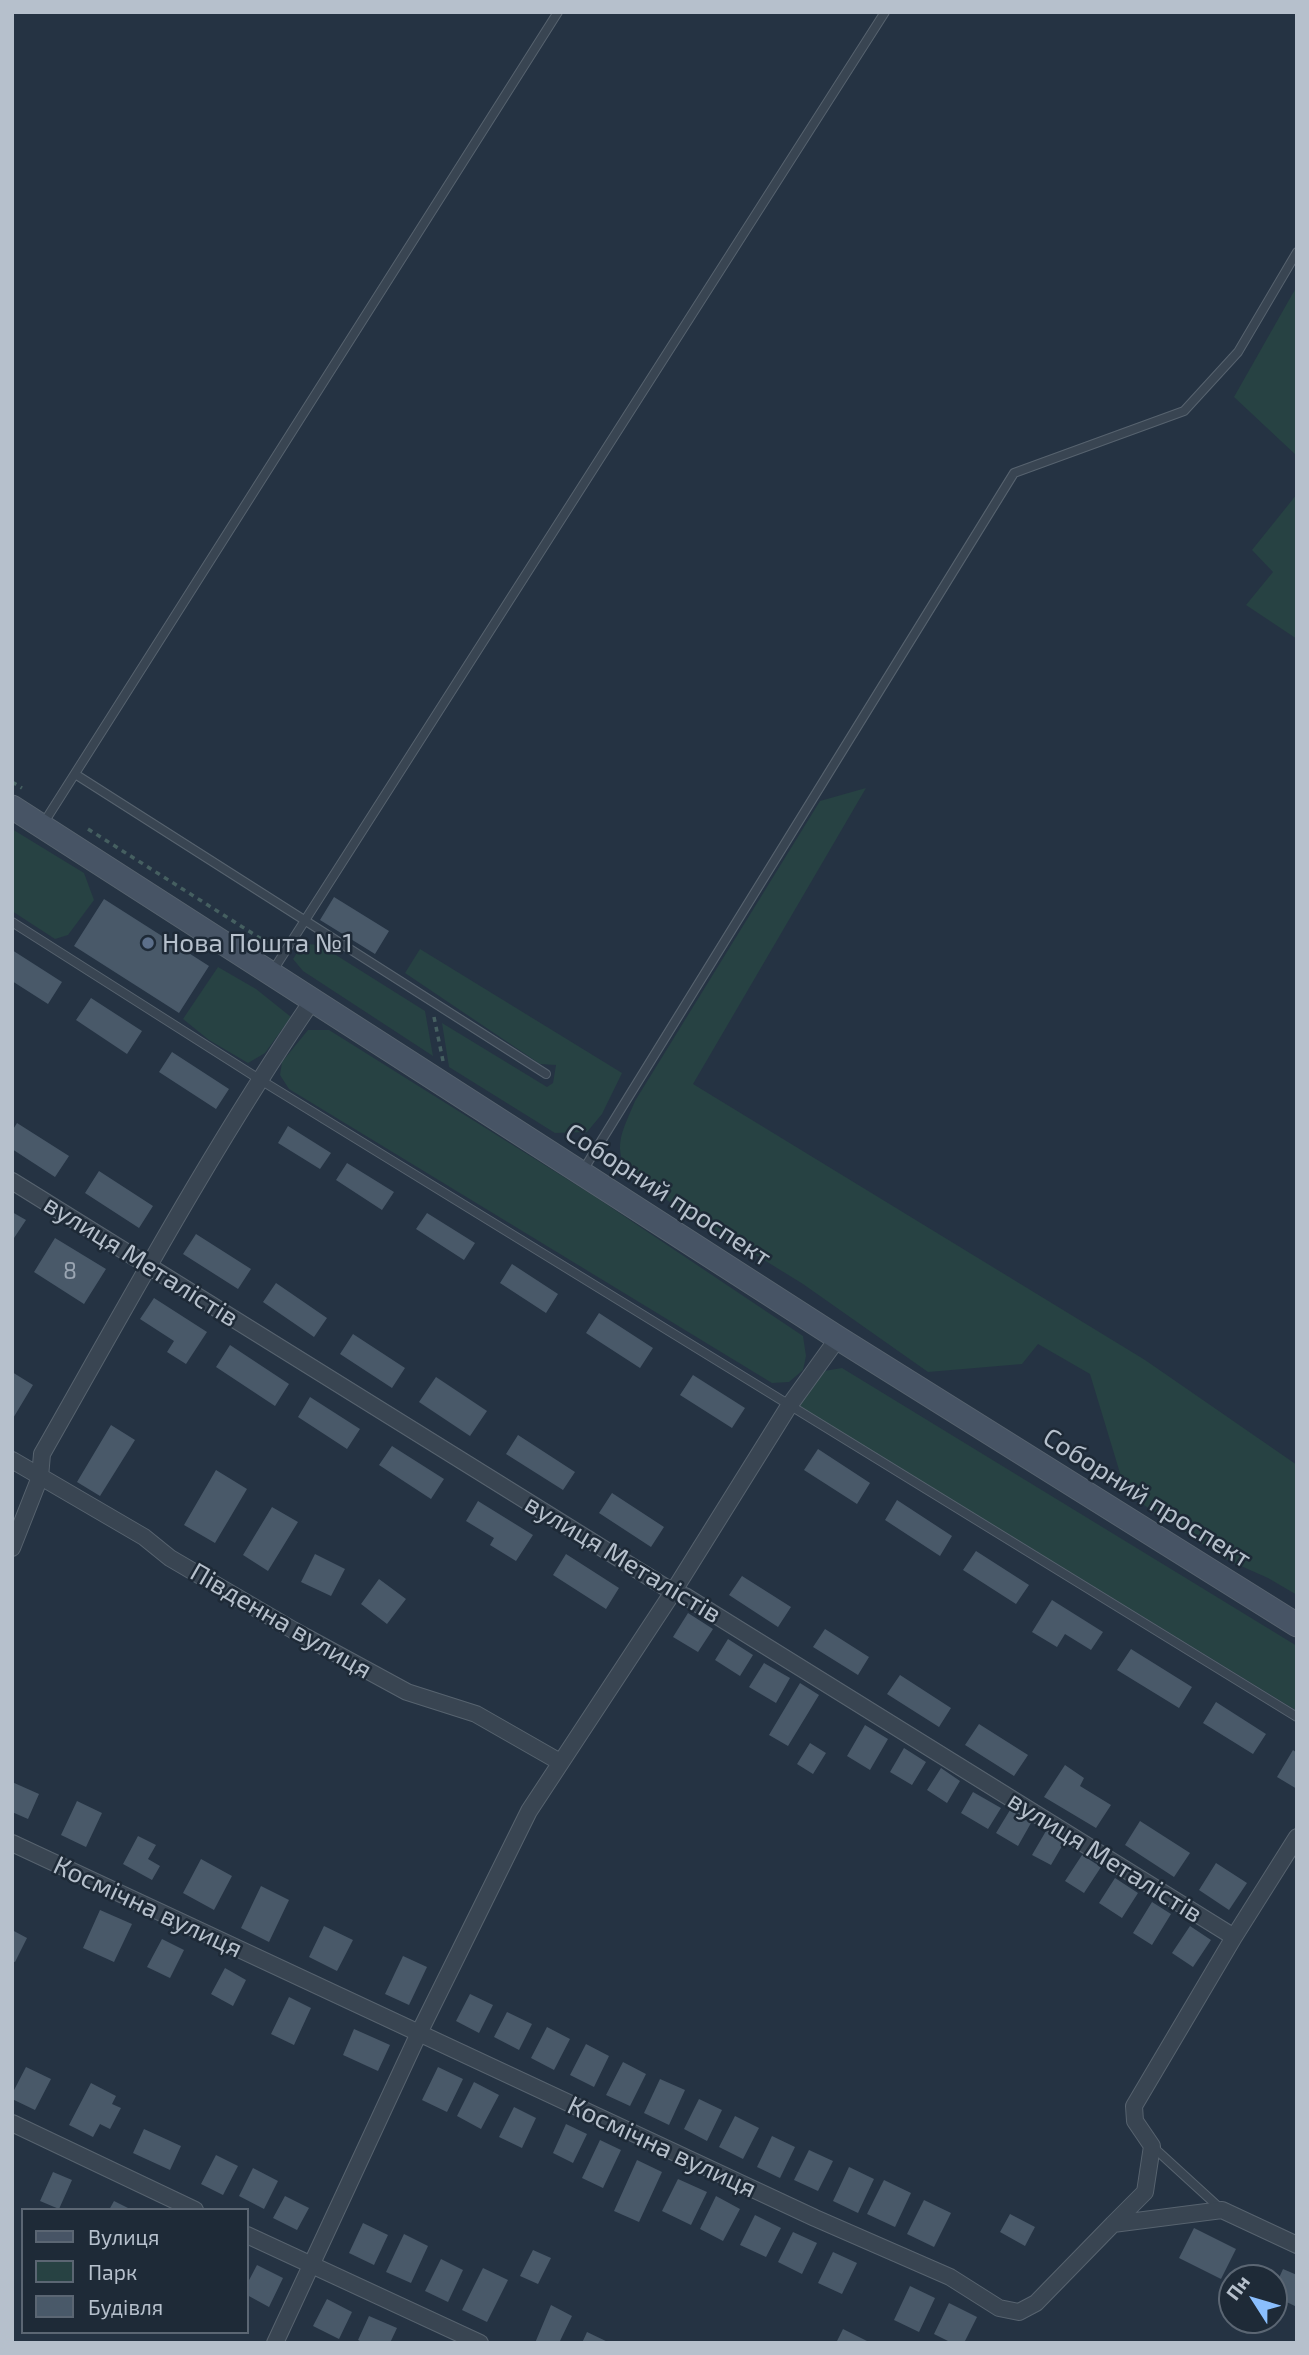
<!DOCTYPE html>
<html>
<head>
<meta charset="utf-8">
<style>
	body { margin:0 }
	#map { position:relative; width:1309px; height:2355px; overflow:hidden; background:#253343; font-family:"Exo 2",sans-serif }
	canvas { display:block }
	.frame { position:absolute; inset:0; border:14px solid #b6c0cc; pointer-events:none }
	.legend { position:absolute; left:21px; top:2208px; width:228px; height:126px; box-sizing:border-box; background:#1e2a37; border:2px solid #5b6673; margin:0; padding:9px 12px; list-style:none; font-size:21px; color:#b6c0cc }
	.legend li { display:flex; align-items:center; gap:14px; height:35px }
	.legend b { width:35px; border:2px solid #5b6673 }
	.north { position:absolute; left:1218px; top:2264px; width:70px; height:70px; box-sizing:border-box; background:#1e2a37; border:2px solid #5b6673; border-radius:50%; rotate:307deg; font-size:19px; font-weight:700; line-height:28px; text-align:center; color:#b6c0cc }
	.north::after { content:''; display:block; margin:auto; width:24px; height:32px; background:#8abefd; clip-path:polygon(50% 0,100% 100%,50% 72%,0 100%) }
</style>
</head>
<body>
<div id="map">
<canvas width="1309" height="2355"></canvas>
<div class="frame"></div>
<ul class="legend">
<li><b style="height:9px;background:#475465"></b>Вулиця</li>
<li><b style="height:19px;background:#274243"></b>Парк</li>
<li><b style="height:19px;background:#495969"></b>Будівля</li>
</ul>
<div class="north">Пн</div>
</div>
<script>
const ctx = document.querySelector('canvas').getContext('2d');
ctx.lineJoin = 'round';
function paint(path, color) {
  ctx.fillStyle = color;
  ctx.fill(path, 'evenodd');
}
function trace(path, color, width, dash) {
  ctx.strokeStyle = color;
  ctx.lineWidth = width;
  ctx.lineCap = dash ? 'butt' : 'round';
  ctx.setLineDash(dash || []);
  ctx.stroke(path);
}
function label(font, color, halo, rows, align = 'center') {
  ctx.font = font + ' "Exo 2",sans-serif';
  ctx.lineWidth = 5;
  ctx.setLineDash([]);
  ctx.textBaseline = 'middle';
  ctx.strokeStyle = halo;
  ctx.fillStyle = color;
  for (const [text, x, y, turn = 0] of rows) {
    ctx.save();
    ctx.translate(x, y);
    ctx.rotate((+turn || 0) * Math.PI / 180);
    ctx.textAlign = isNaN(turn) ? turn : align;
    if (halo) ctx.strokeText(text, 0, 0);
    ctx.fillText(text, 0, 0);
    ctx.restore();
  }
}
const green = new Path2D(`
	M 1297,286 L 1297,456 L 1234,397 Z
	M 1297,494 L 1297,639 L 1246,605 L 1273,572 L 1252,550 Z
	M 866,788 L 693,1084 L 1145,1360 L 1297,1465 L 1297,1595 L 1268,1578 L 1223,1558 L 1126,1493 L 1090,1374 L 1038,1344 L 1022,1364 L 928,1372 L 803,1284 L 631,1178 C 611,1147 622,1133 635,1101 L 820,801 Z
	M 12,829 L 84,873 L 94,900 L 68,935 L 55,939 L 12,911 Z
	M 308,944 L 320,945 L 425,1011 L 433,1056 L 303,971 L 293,959 L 301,947 Z
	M 420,949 L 622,1073 L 602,1114 L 587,1132 L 555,1133 L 449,1067 L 442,1023 L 547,1087 L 553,1083 L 556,1065 L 540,1064 L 405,973 Z
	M 218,967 L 256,989 L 291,1017 L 265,1053 L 248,1063 L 209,1040 L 183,1019 Z
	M 308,1030 L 329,1030 L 594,1196 L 803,1336 L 806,1356 L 803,1370 L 789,1382 L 772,1383 L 289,1089 L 280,1075 L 282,1062 Z
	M 842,1368 L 1297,1646 L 1297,1711 L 799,1406 L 824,1371 Z`);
const building = new Path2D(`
	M 334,897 L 389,931 L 375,954 L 320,920 Z
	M 104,899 L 209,966 L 179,1013 L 74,946 Z
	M 12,950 L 62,982 L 48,1004 L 12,981 Z
	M 91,998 L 142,1031 L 127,1054 L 76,1020 Z
	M 172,1052 L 229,1089 L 216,1109 L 159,1072 Z
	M 17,1123 L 69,1156 L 55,1177 L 12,1149 L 12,1131 Z
	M 288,1126 L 331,1153 L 320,1169 L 278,1143 Z
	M 347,1163 L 394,1192 L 382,1210 L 336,1180 Z
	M 99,1171 L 153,1206 L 139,1228 L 85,1193 Z
	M 12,1212 L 26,1220 L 12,1241 Z
	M 427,1213 L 475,1243 L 464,1260 L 416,1229 Z
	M 196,1234 L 251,1269 L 238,1289 L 183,1254 Z
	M 55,1238 L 106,1269 L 84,1304 L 34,1272 Z
	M 512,1264 L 558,1294 L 546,1313 L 500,1283 Z
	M 276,1283 L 327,1318 L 314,1337 L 263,1302 Z
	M 154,1298 L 207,1332 L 186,1364 L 167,1352 L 174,1341 L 140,1319 Z
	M 599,1313 L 653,1348 L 640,1368 L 586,1333 Z
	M 353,1334 L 405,1368 L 392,1388 L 340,1354 Z
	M 230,1345 L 289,1384 L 275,1406 L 216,1367 Z
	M 12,1372 L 33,1385 L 12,1420 Z
	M 693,1375 L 745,1408 L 732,1428 L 680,1395 Z
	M 436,1377 L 487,1411 L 470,1436 L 419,1402 Z
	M 310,1397 L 360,1429 L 347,1449 L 298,1417 Z
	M 111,1425 L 135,1440 L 100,1496 L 77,1482 Z
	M 518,1435 L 575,1472 L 563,1490 L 506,1454 Z
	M 392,1446 L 444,1479 L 431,1499 L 379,1465 Z
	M 818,1449 L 870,1483 L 857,1504 L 804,1470 Z
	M 216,1470 L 247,1489 L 215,1543 L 184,1525 Z
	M 612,1493 L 664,1527 L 651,1547 L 599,1513 Z
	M 897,1500 L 952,1536 L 940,1556 L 885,1520 Z
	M 478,1501 L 533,1535 L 516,1561 L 490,1545 L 494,1538 L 466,1521 Z
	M 272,1507 L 298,1522 L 268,1571 L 243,1555 Z
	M 976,1551 L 1029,1585 L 1016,1604 L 963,1570 Z
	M 315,1554 L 345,1569 L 331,1596 L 301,1582 Z
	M 566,1554 L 619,1588 L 606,1609 L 553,1575 Z
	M 742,1576 L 791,1607 L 778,1627 L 729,1595 Z
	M 379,1579 L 406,1599 L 387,1624 L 361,1604 Z
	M 1052,1600 L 1103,1632 L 1091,1650 L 1065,1634 L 1057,1647 L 1032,1632 Z
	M 688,1613 L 713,1629 L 698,1652 L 673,1637 Z
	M 825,1629 L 869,1657 L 858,1675 L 813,1647 Z
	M 728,1639 L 753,1655 L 740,1676 L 715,1660 Z
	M 1131,1649 L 1192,1687 L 1179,1708 L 1117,1670 Z
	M 764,1663 L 790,1678 L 776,1703 L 749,1687 Z
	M 900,1675 L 951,1708 L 939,1727 L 887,1694 Z
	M 800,1683 L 819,1695 L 788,1746 L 769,1735 Z
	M 1216,1702 L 1266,1734 L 1253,1754 L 1203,1723 Z
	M 979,1724 L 1028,1755 L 1014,1776 L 965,1745 Z
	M 865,1725 L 888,1739 L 870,1770 L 847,1756 Z
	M 810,1743 L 826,1753 L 813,1774 L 797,1764 Z
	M 904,1748 L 926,1762 L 912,1785 L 890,1772 Z
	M 1293,1750 L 1297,1753 L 1297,1789 L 1277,1777 Z
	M 1065,1765 L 1084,1778 L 1080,1786 L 1111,1805 L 1096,1828 L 1044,1797 Z
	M 941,1768 L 960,1781 L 947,1803 L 927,1790 Z
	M 12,1782 L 39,1794 L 28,1819 L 12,1812 Z
	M 973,1792 L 1001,1808 L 988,1829 L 961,1813 Z
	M 77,1801 L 102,1813 L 86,1847 L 61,1835 Z
	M 1010,1810 L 1031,1823 L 1018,1846 L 996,1833 Z
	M 1140,1821 L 1190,1853 L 1174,1877 L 1125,1845 Z
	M 1046,1831 L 1065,1841 L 1051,1865 L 1032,1855 Z
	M 138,1836 L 156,1845 L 148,1859 L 160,1866 L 152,1880 L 123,1864 Z
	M 1082,1855 L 1101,1867 L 1084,1893 L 1065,1881 Z
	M 201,1859 L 232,1876 L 214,1910 L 183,1893 Z
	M 1216,1863 L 1247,1883 L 1229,1910 L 1199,1890 Z
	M 1115,1878 L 1138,1893 L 1122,1918 L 1099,1903 Z
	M 261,1886 L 289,1900 L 269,1942 L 241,1928 Z
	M 1152,1902 L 1171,1914 L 1152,1945 L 1133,1933 Z
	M 100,1910 L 132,1924 L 114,1962 L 83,1948 Z
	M 324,1926 L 353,1940 L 337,1971 L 309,1957 Z
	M 1190,1926 L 1211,1940 L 1193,1967 L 1172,1953 Z
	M 12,1930 L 27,1938 L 15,1962 L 12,1961 Z
	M 162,1939 L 184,1950 L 170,1978 L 147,1967 Z
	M 403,1956 L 427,1967 L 409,2005 L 385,1994 Z
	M 225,1968 L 246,1980 L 233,2006 L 211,1994 Z
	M 470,1994 L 493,2005 L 479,2033 L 456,2021 Z
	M 289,1997 L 311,2008 L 294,2045 L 271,2034 Z
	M 507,2012 L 532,2024 L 519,2050 L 494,2037 Z
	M 547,2027 L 570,2039 L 554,2070 L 531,2058 Z
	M 354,2029 L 390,2045 L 378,2071 L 343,2055 Z
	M 586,2044 L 609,2056 L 594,2087 L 570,2075 Z
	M 623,2062 L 646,2074 L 630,2106 L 606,2095 Z
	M 26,2067 L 51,2079 L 35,2110 L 12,2099 L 12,2094 Z
	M 438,2067 L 463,2079 L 447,2112 L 422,2100 Z
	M 660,2079 L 685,2090 L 669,2125 L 644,2113 Z
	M 474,2082 L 499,2095 L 481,2129 L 457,2116 Z
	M 91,2083 L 116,2096 L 112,2104 L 121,2108 L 110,2129 L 100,2124 L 93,2137 L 69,2125 Z
	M 699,2099 L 722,2110 L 707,2141 L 684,2129 Z
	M 514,2107 L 536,2118 L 522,2148 L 499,2137 Z
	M 735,2116 L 759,2128 L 743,2159 L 719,2147 Z
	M 566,2124 L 587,2134 L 573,2163 L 553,2153 Z
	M 144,2129 L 181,2146 L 170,2170 L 133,2153 Z
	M 772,2136 L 795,2147 L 780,2178 L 757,2167 Z
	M 600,2140 L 621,2150 L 603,2188 L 582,2178 Z
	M 809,2150 L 833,2161 L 818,2191 L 794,2180 Z
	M 216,2155 L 238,2166 L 223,2195 L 201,2184 Z
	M 637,2160 L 662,2172 L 639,2222 L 614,2211 Z
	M 849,2167 L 874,2179 L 858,2213 L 833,2201 Z
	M 253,2168 L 278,2181 L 264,2209 L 239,2196 Z
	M 53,2172 L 72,2180 L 59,2209 L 40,2201 Z
	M 678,2179 L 707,2192 L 691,2225 L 662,2211 Z
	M 884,2180 L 911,2193 L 895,2227 L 867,2214 Z
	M 285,2196 L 309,2208 L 297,2230 L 273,2218 Z
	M 716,2196 L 740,2209 L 723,2241 L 700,2229 Z
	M 924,2200 L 951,2213 L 934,2247 L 907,2234 Z
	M 114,2201 L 132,2210 L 109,2210 Z
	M 1010,2214 L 1035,2227 L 1025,2246 L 1000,2232 Z
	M 755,2215 L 781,2228 L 766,2257 L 740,2245 Z
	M 363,2223 L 388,2235 L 374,2265 L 349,2253 Z
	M 1194,2228 L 1236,2249 L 1221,2279 L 1179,2258 Z
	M 793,2232 L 817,2243 L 802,2274 L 778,2262 Z
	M 404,2234 L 428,2246 L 411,2283 L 386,2272 Z
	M 533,2250 L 551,2258 L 538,2284 L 520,2276 Z
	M 833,2252 L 857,2263 L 842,2294 L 818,2283 Z
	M 441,2259 L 463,2270 L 448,2302 L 425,2291 Z
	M 257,2265 L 283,2278 L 269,2307 L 247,2295 L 247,2284 Z
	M 483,2268 L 508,2280 L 487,2322 L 462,2310 Z
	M 1283,2269 L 1297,2275 L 1297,2307 L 1274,2296 L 1274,2289 Z
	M 910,2286 L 935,2298 L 919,2332 L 894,2320 Z
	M 327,2299 L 352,2312 L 339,2339 L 313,2326 Z
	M 949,2303 L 977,2317 L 964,2343 L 952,2343 L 934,2334 Z
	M 551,2305 L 572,2316 L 559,2343 L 535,2343 Z
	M 369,2316 L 397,2328 L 390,2343 L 364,2343 L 358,2340 Z
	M 843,2329 L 871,2343 L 836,2343 Z
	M 587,2332 L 610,2343 L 582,2343 Z`);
const path = new Path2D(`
	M 12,782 L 22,788
	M 88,829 L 274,947
	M 434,1017 L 443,1061`);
const lane = new Path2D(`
	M 75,774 L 546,1074
	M 43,824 L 558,12
	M 12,922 L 259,1079 L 1297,1717
	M 272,972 L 885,12
	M 582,1172 L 1014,473 L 1184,411 L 1238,352 L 1297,252
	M 1152,2146 L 1222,2210`);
const street = new Path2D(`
	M 12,1181 L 673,1592 L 685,1596 L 1234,1937
	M 12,1460 L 144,1537 L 170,1558 L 293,1630 L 407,1692 L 476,1714 L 560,1762
	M 12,1548 L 40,1477 L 42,1454 C 129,1301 213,1146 312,1001
	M 12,1843 L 815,2218 L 950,2277 L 999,2308 L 1019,2312 L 1036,2303 L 1113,2224 L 1222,2210 L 1297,2245
	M 12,2123 L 195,2210
	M 1113,2224 L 1145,2192 L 1152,2146 L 1135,2121 L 1134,2106 L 1234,1937 L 1297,1837
	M 247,2235 L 480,2343
	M 275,2343 L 419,2033 L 529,1811 L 673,1592 L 789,1406 L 838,1338`);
const secondary = new Path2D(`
	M 12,807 L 838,1338 L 1297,1625`);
const markers = [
	[148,943,7,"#5c6f8a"]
];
const numberNames = [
	["8",70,1271]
];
const poiNames = [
	["Нова Пошта №1",162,943]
];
const streetNames = [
	["Соборний проспект",668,1195,33],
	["вулиця Металістів",141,1261,32],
	["Соборний проспект",1147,1498,32],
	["вулиця Металістів",623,1559,31],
	["Південна вулиця",281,1621,30],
	["вулиця Металістів",1105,1857,32],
	["Космічна вулиця",148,1907,25],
	["Космічна вулиця",662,2147,25]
];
paint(green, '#274243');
paint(building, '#495969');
trace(lane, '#57636f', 10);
trace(street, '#57636f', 18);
trace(secondary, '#57636f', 25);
trace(path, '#455f60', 3.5, [5, 5]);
trace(lane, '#394552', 8);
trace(street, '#394552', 16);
trace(secondary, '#475465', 23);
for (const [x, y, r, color] of markers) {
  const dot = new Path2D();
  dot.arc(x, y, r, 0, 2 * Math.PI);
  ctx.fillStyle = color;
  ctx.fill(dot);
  trace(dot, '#1e2a37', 2.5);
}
label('23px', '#9ba6b3', null, numberNames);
label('26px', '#b6c0cc', '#1e2a37', poiNames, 'left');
label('26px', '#b6c0cc', '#1e2a37', streetNames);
</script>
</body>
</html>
